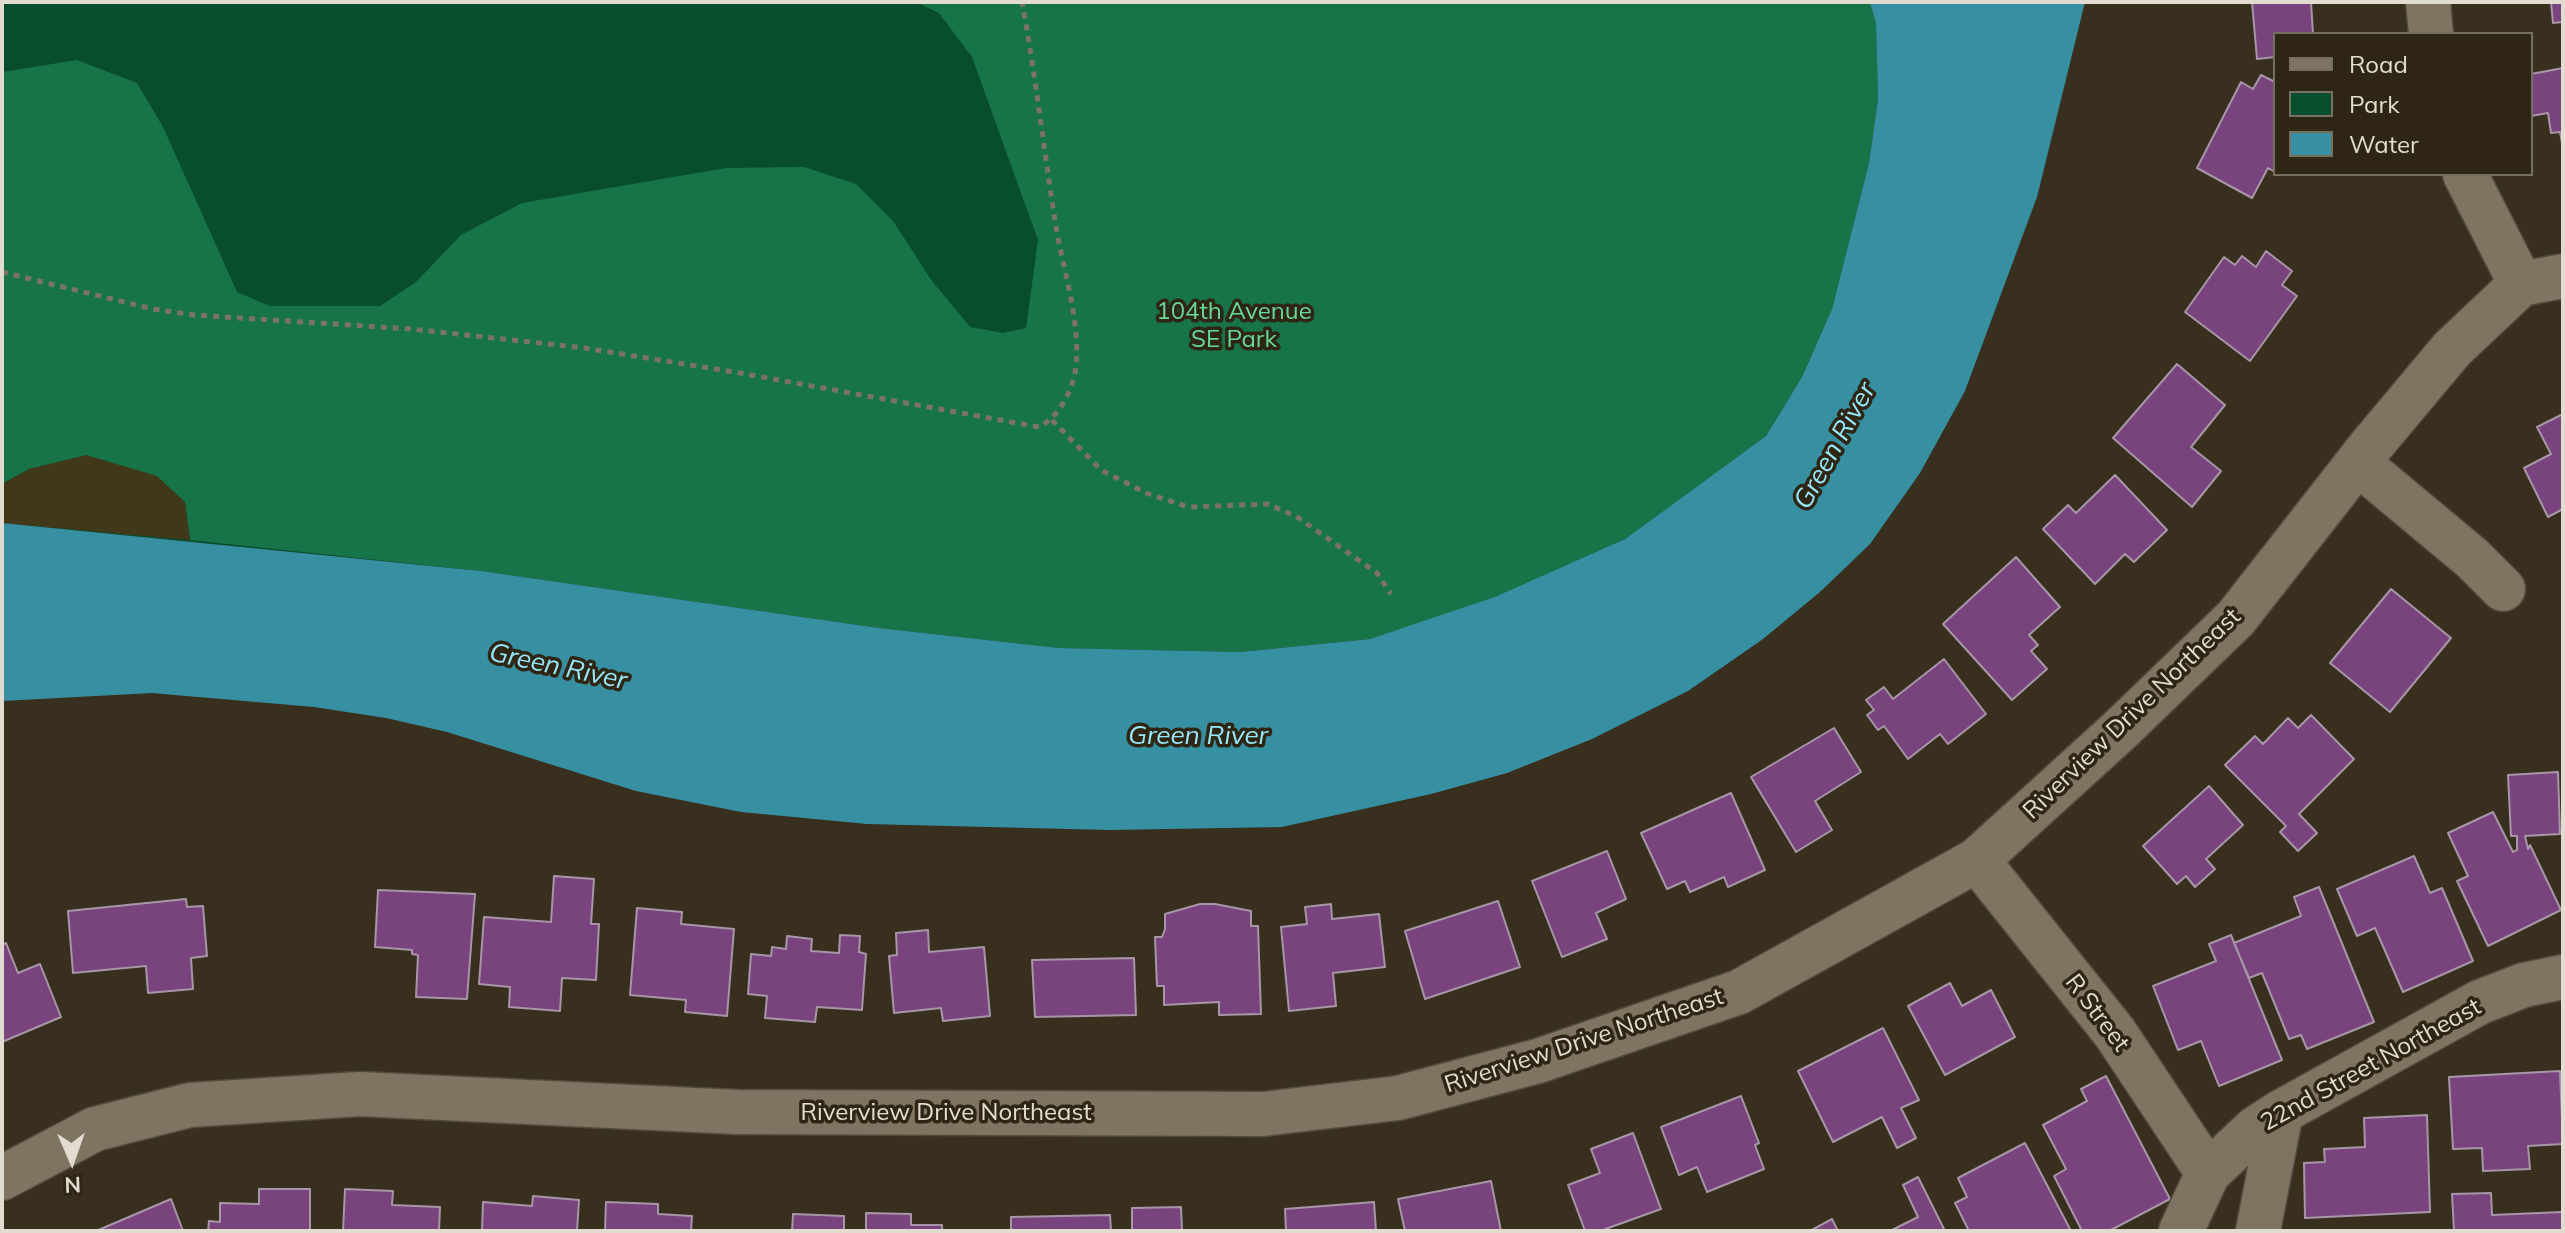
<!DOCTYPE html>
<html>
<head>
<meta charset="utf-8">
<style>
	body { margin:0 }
	#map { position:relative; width:2565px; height:1233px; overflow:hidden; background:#392f1e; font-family:Mulish,sans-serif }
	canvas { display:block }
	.frame { position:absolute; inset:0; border:4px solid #e1dbd0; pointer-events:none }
	.legend { position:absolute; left:2273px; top:32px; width:260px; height:144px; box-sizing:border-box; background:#2e2514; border:2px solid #766e5f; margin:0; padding:10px 14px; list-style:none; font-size:24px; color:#e1dbd0 }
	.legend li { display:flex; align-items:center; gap:16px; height:40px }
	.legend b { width:40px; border:2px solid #766e5f }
	.north { position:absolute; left:32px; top:1121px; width:80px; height:80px; -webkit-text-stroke:6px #2e2514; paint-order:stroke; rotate:178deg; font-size:22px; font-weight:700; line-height:32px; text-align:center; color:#e1dbd0 }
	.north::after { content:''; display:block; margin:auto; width:28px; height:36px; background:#e1dbd0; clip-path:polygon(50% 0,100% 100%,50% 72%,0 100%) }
</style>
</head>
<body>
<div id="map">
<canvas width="2565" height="1233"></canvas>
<div class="frame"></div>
<ul class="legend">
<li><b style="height:10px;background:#7f7461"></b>Road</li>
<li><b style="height:22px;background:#084d2e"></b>Park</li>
<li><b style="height:22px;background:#3790a1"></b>Water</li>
</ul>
<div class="north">N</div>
</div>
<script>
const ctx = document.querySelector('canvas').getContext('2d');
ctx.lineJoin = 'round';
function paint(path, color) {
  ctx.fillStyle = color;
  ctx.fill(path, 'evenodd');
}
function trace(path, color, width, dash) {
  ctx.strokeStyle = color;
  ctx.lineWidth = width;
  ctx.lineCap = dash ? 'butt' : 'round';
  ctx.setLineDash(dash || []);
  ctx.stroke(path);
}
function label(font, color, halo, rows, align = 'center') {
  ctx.font = font + ' Mulish,sans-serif';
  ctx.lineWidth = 7;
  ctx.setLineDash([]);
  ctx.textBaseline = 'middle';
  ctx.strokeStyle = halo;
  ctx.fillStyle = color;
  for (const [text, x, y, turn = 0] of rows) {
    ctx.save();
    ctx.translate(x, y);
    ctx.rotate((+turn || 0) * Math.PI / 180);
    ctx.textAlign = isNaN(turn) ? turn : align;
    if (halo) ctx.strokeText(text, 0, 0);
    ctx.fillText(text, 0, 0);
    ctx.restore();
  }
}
const green = new Path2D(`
	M 2,2 L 1870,2 L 1853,228 L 1832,309 L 1700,486 L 1625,539 L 1240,652 L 1059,648 L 481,571 L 2,523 Z`);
const forest = new Path2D(`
	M 916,2 L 1870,2 L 1876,24 L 1878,99 L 1869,163 L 1832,309 L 1802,377 L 1766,436 L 1625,539 L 1495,598 L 1370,639 L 1240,652 L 1059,648 L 879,628 L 481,571 L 190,540 L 185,502 L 29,469 L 2,484 L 2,72 L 77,60 L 137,83 L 163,127 L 237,292 L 270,306 L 380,306 L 416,282 L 461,235 L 522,203 L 726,168 L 804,167 L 856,184 L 893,221 L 932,281 L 970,327 L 1003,333 L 1026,328 L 1038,240 L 972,57 L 939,13 Z`);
const sand = new Path2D(`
	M 86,455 L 157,476 L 185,502 L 190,540 L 2,523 L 2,484 L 29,469 Z`);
const water = new Path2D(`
	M 1870,2 L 2085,2 L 2037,197 L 1965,391 L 1920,473 L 1870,544 L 1820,592 L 1763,639 L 1688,691 L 1592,739 L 1507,773 L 1431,794 L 1282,827 L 1110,830 L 867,824 L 741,812 L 636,791 L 447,732 L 386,718 L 314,707 L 152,693 L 2,701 L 2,523 L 481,571 L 879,628 L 1059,648 L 1240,652 L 1370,639 L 1495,597 L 1625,539 L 1766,436 L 1802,377 L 1832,309 L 1869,163 L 1878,99 L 1876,24 Z`);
const building = new Path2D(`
	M 2252,2 L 2311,2 L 2313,34 L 2275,34 L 2275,57 L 2257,59 Z
	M 2551,2 L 2563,2 L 2563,22 L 2553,23 Z
	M 2563,68 L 2563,149 L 2560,132 L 2551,133 L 2548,113 L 2531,116 L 2531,74 Z
	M 2261,75 L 2275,82 L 2275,172 L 2268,168 L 2252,198 L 2197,168 L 2241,82 L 2253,89 Z
	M 2266,251 L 2292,271 L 2282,285 L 2297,296 L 2250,361 L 2185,312 L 2224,257 L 2235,265 L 2242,256 L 2256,267 Z
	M 2177,364 L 2225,405 L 2191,447 L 2221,471 L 2192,507 L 2113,438 Z
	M 2563,414 L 2563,509 L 2548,517 L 2524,468 L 2551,454 L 2537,427 Z
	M 2115,475 L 2167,530 L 2134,562 L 2125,554 L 2095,584 L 2043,529 L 2068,505 L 2076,513 Z
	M 2016,557 L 2060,607 L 2029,635 L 2038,645 L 2031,651 L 2047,669 L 2012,700 L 1943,624 Z
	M 2391,589 L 2451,638 L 2390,712 L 2330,663 Z
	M 1944,659 L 1986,714 L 1948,744 L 1940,734 L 1908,759 L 1884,726 L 1878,730 L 1867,715 L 1874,710 L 1866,700 L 1884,687 L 1893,699 Z
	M 2311,715 L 2354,759 L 2299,814 L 2317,833 L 2298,851 L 2280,832 L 2286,826 L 2225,765 L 2255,736 L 2263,744 L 2288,718 L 2298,728 Z
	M 1834,728 L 1861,772 L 1815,801 L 1832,830 L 1796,852 L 1751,777 Z
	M 2558,772 L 2560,834 L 2525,836 L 2528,849 L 2530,845 L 2561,910 L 2488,946 L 2457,881 L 2468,876 L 2448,833 L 2493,812 L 2513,852 L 2517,850 L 2517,836 L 2511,836 L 2508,775 Z
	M 2209,786 L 2243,825 L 2206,859 L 2215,869 L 2195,887 L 2186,876 L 2177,884 L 2143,846 Z
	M 1731,793 L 1765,870 L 1728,887 L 1724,877 L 1690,892 L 1685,881 L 1667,889 L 1641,833 Z
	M 1607,851 L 1626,899 L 1596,913 L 1607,939 L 1562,957 L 1532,881 Z
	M 2414,856 L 2430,893 L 2442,888 L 2473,961 L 2403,992 L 2375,928 L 2357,936 L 2337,889 Z
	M 554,876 L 594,879 L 591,924 L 599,924 L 596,980 L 562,978 L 560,1011 L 509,1007 L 510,987 L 479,984 L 484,917 L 551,922 Z
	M 2319,887 L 2374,1022 L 2307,1049 L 2301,1035 L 2289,1039 L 2262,973 L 2249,978 L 2234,943 L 2301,916 L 2294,897 Z
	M 378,890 L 475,894 L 467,999 L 416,997 L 418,955 L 412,954 L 412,950 L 375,947 Z
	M 186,899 L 187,907 L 203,906 L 207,956 L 191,958 L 193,989 L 148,993 L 146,966 L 73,973 L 68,911 Z
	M 1498,901 L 1520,967 L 1425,999 L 1405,931 Z
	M 1200,904 L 1215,904 L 1251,911 L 1251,926 L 1258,926 L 1261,1014 L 1219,1015 L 1219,1002 L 1164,1005 L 1164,986 L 1157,986 L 1155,937 L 1162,937 L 1165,929 L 1165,914 Z
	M 1331,904 L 1332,919 L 1379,914 L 1385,967 L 1333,973 L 1336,1006 L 1289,1011 L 1281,927 L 1307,924 L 1305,907 Z
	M 637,908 L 682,912 L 681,924 L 734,929 L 727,1016 L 685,1012 L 686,1000 L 630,995 Z
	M 928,930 L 929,952 L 984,947 L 990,1016 L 943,1021 L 941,1008 L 894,1013 L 889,956 L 897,955 L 896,933 Z
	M 840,935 L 860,936 L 859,952 L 866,954 L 862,1010 L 817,1007 L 815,1022 L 765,1018 L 767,996 L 748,994 L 751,954 L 771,956 L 772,947 L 786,949 L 787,936 L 812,939 L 811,951 L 839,953 Z
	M 2231,935 L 2282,1060 L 2219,1086 L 2201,1041 L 2178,1050 L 2153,986 L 2216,961 L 2209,944 Z
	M 6,943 L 18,973 L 40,964 L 61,1017 L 2,1042 L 2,945 Z
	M 1134,958 L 1136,1015 L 1035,1017 L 1032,960 Z
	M 1950,983 L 1962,1006 L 1991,990 L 2015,1037 L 1945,1075 L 1908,1006 Z
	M 1883,1028 L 1919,1100 L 1901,1108 L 1916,1138 L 1897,1148 L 1882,1117 L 1833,1142 L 1798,1071 Z
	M 2560,1071 L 2563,1144 L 2528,1146 L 2530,1169 L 2483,1171 L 2482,1148 L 2453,1149 L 2449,1077 Z
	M 2106,1076 L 2170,1199 L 2109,1231 L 2082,1231 L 2054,1176 L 2066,1169 L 2043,1125 L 2087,1101 L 2081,1089 Z
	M 1741,1096 L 1759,1143 L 1755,1145 L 1764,1169 L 1707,1192 L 1697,1167 L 1679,1175 L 1661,1127 Z
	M 2427,1115 L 2430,1212 L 2305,1218 L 2304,1163 L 2325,1162 L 2324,1149 L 2365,1147 L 2364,1118 Z
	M 1633,1133 L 1661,1209 L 1600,1231 L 1585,1231 L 1568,1185 L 1600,1173 L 1591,1149 Z
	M 2025,1143 L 2071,1231 L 1969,1231 L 1955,1203 L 1967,1197 L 1958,1178 Z
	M 1918,1177 L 1945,1231 L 1890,1231 L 1918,1217 L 1903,1185 Z
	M 1491,1181 L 1501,1231 L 1405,1231 L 1398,1199 Z
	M 259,1189 L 310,1189 L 310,1231 L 208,1231 L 209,1221 L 220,1222 L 220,1203 L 259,1204 Z
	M 345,1189 L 393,1191 L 392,1205 L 440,1207 L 439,1231 L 343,1231 Z
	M 2491,1193 L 2492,1215 L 2562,1212 L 2562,1231 L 2454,1231 L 2452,1194 Z
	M 533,1196 L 579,1200 L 577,1231 L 482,1231 L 483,1202 L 532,1206 Z
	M 171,1199 L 183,1231 L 96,1231 Z
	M 606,1202 L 658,1204 L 658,1214 L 692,1216 L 691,1231 L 605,1231 Z
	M 1374,1202 L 1376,1231 L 1286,1231 L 1285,1209 Z
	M 1181,1207 L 1182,1231 L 1132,1231 L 1132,1208 Z
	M 866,1213 L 911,1214 L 911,1225 L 942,1225 L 942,1231 L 866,1231 Z
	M 793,1214 L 844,1216 L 844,1231 L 792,1231 Z
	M 1110,1215 L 1111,1231 L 1011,1231 L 1011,1217 Z
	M 1832,1219 L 1838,1231 L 1810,1231 Z`);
const path = new Path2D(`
	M 2,272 L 153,309 L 194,315 L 411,329 L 585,348 L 740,373 L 1039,427 C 1059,417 1073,390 1076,367 C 1080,320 1064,273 1056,227 C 1044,152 1036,77 1022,2
	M 1052,420 L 1101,470 L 1146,493 L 1188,507 L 1268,504 L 1297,517 L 1377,573 L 1391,594`);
const minor = new Path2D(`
	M 2428,2 L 2431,34
	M 2465,174 L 2521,284
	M 2358,463 L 2472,558 L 2503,589
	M 1977,860 L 2115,1033 L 2208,1173
	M 2,1178 L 95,1129 L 190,1105 L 360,1094 L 737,1112 L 1263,1114 L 1398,1098 L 1538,1061 L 1739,992 L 1977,860 L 2121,729 L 2236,618 L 2369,448 L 2452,349 L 2521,284 L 2563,276
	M 2181,1231 L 2208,1173 L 2255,1129 L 2281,1112 L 2480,1002 L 2524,985 L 2563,977
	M 2258,1231 L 2281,1112`);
const parkNames = [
	["104th Avenue",1234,312],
	["SE Park",1234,340]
];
const streetNames = [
	["Riverview Drive Northeast",2132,714,-44],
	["R Street",2097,1013,53],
	["Riverview Drive Northeast",1584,1041,-18],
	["22nd Street Northeast",2371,1065,-29],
	["Riverview Drive Northeast",946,1113]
];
const waterNames = [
	["Green River",1835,446,-61],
	["Green River",558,667,12],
	["Green River",1198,736]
];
paint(green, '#084d2e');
paint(forest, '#177449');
paint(sand, '#403818');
paint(water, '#3790a1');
paint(building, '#79447d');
trace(building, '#a796a7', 2);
trace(minor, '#524a3b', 47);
trace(path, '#7c7365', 5, [6, 6]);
trace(minor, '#7f7461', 44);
label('24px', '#66d99a', '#2e2514', parkNames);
label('24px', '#e1dbd0', '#2e2514', streetNames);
label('italic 26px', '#96e8f9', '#2e2514', waterNames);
</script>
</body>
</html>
